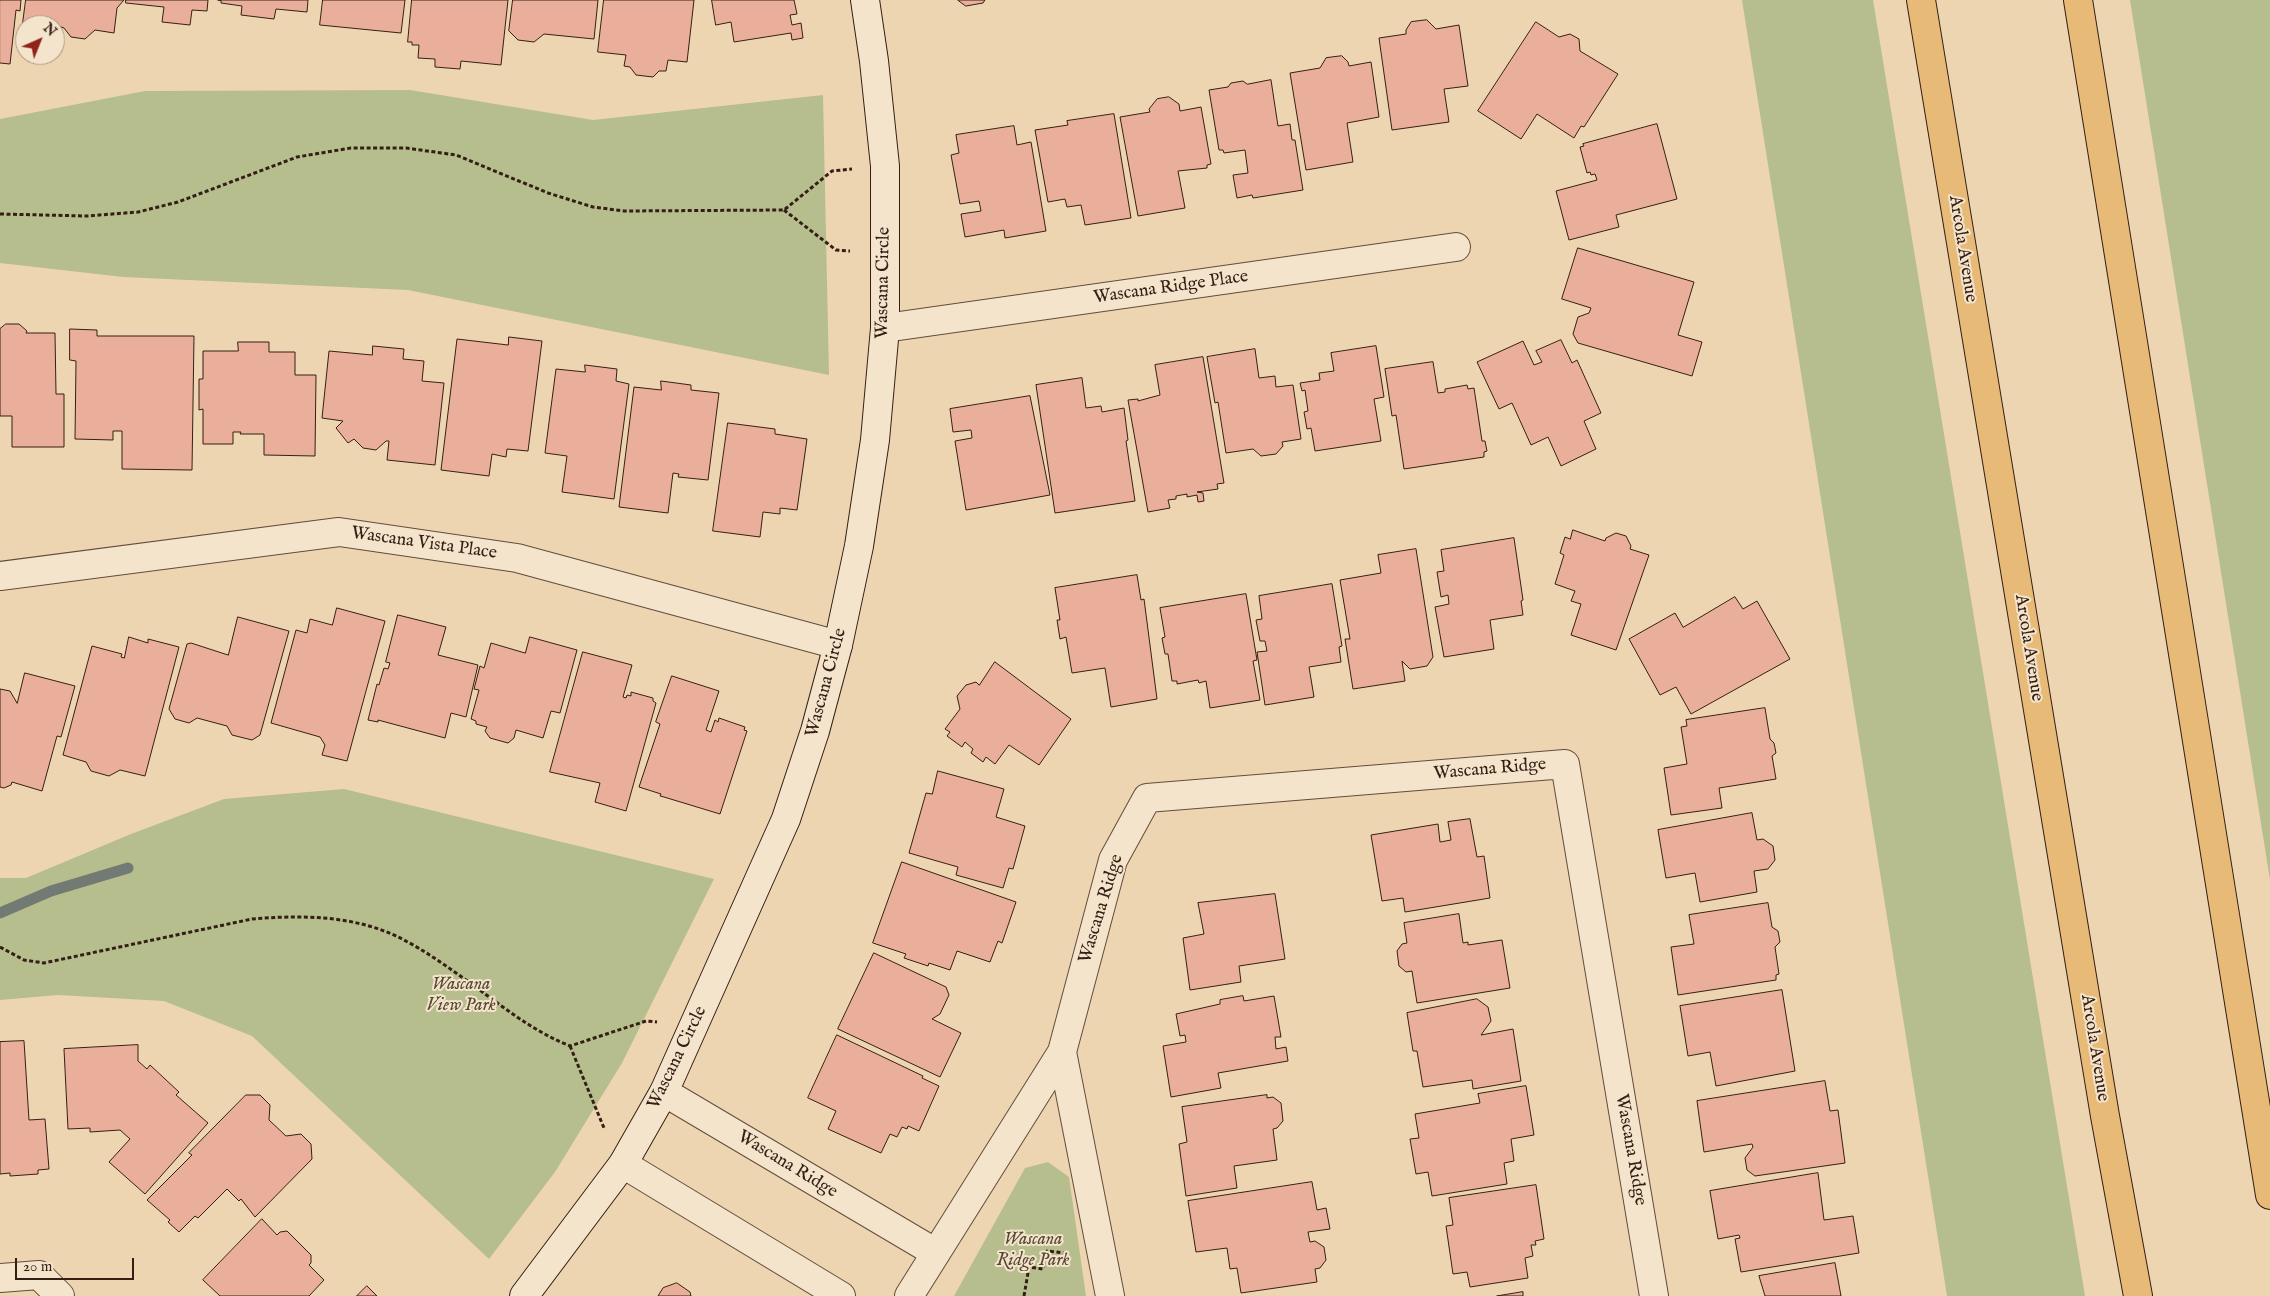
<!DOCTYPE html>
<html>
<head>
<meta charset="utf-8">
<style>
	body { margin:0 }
	#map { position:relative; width:2270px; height:1296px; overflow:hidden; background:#eed5b1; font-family:"IM FELL English",serif }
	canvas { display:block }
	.north { position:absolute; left:15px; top:15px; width:50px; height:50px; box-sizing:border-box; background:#f4e4cc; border:1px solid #a89583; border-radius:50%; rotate:44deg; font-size:14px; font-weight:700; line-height:20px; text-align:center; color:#351f15 }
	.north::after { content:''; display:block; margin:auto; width:18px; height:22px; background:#8f2418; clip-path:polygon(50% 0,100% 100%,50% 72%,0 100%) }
	.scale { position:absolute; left:15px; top:1258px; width:119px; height:22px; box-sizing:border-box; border:2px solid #351f15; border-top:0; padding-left:6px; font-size:15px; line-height:18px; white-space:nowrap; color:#351f15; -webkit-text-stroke:4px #f4e4cc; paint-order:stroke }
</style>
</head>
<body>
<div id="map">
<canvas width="2270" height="1296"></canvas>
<div class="north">N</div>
<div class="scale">20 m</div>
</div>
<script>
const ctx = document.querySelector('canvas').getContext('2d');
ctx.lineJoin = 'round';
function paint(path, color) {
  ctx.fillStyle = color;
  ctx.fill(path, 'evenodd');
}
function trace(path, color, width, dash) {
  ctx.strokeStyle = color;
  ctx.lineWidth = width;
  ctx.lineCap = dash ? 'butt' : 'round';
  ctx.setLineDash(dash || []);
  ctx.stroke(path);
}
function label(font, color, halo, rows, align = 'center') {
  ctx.font = font + ' "IM FELL English",serif';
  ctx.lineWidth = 4;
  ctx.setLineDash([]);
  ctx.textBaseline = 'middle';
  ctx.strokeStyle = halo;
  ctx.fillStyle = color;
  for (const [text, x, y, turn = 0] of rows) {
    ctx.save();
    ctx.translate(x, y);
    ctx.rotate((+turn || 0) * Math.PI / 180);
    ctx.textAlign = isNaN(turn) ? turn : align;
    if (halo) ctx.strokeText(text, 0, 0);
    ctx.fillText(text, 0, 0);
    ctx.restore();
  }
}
const green = new Path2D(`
	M 1742,0 L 1873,0 L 2085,1296 L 1947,1296 Z
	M 2130,0 L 2270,0 L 2270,880 Z
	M 410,90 L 593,120 L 823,95 L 829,375 L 408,290 L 123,277 L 0,263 L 0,119 L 145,91 Z
	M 344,789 L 714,879 L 622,1063 L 555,1172 L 489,1259 L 252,1036 L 164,1001 L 58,995 L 0,1000 L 0,878 L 26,878 L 131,834 L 224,799 Z
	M 1048,1162 L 1069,1177 L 1086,1296 L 954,1296 L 1025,1168 Z`);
const stream = new Path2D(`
	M 0,913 L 51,891 L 128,868`);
const building = new Path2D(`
	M 0,0 L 21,0 L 20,11 L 16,10 L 10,64 L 0,63 Z
	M 26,0 L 124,0 L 117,8 L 114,33 L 95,30 L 85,39 L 71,37 L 64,28 L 55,25 L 23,23 Z
	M 126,0 L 208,0 L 207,11 L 192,10 L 190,25 L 162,22 L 164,7 L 126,3 Z
	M 218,0 L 308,0 L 307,12 L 276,9 L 274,19 L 241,15 L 242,6 L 221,3 L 221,1 Z
	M 323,0 L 405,0 L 401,33 L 320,25 Z
	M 412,0 L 508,0 L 501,65 L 461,61 L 460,69 L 435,67 L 435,59 L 418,58 L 419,45 L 412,45 L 412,42 L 408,42 Z
	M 513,0 L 598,0 L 594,39 L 544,34 L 534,42 L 518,40 L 509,31 Z
	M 604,0 L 694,0 L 687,62 L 668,60 L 666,71 L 659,71 L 653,77 L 636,75 L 630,67 L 624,66 L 626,55 L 598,52 Z
	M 712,0 L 794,0 L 797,14 L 790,15 L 792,25 L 801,23 L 803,38 L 792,40 L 791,33 L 734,42 L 731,22 L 716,25 Z
	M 958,0 L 985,0 L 983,3 L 966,6 Z
	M 1427,20 L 1436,29 L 1459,25 L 1468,86 L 1444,89 L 1449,122 L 1392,130 L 1379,38 L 1406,34 L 1406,30 L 1411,22 Z
	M 1536,22 L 1559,37 L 1570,34 L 1579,39 L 1580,51 L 1618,74 L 1584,127 L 1581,126 L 1574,138 L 1537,114 L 1521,139 L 1478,111 Z
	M 1342,56 L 1348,62 L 1349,66 L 1371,62 L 1379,117 L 1347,123 L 1353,162 L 1306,170 L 1290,73 L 1320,68 L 1326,58 Z
	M 1271,80 L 1278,126 L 1290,124 L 1292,140 L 1295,140 L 1303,190 L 1253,198 L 1252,195 L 1237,198 L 1233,175 L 1248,173 L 1245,150 L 1224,153 L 1223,150 L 1219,150 L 1209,90 L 1228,87 L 1231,83 L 1243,81 L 1247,84 Z
	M 1169,97 L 1179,104 L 1180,111 L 1201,107 L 1211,164 L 1207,165 L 1207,168 L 1178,171 L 1185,208 L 1138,216 L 1120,117 L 1150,112 L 1149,109 L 1157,99 Z
	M 1114,114 L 1131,218 L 1085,225 L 1081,205 L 1067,207 L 1065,199 L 1048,202 L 1035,130 L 1068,125 L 1067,121 Z
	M 1657,124 L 1677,199 L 1616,215 L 1619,227 L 1569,240 L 1556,191 L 1597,180 L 1595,174 L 1591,175 L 1590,172 L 1587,173 L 1580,147 L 1584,146 L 1583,144 Z
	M 1014,126 L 1017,145 L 1031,142 L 1046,231 L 1005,238 L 1004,230 L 965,237 L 961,214 L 981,211 L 979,201 L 960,204 L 951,155 L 959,153 L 956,135 Z
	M 1578,248 L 1694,282 L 1678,335 L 1702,342 L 1692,376 L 1578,343 L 1573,334 L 1578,317 L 1589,313 L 1591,308 L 1562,299 Z
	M 6,324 L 19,324 L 27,331 L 26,333 L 55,333 L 56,394 L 64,394 L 64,447 L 12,447 L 12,416 L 0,416 L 0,329 Z
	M 70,329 L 97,330 L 97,336 L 194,336 L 192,470 L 122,469 L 122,431 L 113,431 L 113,440 L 75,439 L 76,361 L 70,360 Z
	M 509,337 L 542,341 L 528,451 L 507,449 L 506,457 L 492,454 L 489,476 L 441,470 L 457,339 L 508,345 Z
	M 1561,340 L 1572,363 L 1577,360 L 1601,413 L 1584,421 L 1596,449 L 1561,466 L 1548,437 L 1531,445 L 1512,403 L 1499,409 L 1477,362 L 1523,341 L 1534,365 L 1542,362 L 1536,351 Z
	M 238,342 L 269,342 L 269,352 L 295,352 L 295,375 L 316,375 L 315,456 L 264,455 L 264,434 L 240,434 L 241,432 L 233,432 L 233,444 L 203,444 L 203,409 L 199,410 L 199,379 L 203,379 L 203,351 L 238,351 Z
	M 373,346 L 404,349 L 403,359 L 424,361 L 422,381 L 444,383 L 435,465 L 387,460 L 389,441 L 386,441 L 376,450 L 363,448 L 354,439 L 348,443 L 336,428 L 343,421 L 322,418 L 329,351 L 372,355 Z
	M 1376,346 L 1384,397 L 1374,399 L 1381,441 L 1315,451 L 1311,428 L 1307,429 L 1304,412 L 1308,411 L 1305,390 L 1302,391 L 1300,383 L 1320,380 L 1319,373 L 1334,371 L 1331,353 Z
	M 1255,349 L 1259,378 L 1275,376 L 1276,387 L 1293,385 L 1301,439 L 1282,442 L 1283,446 L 1276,454 L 1261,456 L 1253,449 L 1226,453 L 1218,402 L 1215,403 L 1207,357 Z
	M 1203,357 L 1224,483 L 1217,484 L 1218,489 L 1197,492 L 1203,493 L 1204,501 L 1198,502 L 1197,495 L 1187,497 L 1187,494 L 1176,496 L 1176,499 L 1168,500 L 1170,508 L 1148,512 L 1128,400 L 1138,399 L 1138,401 L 1160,395 L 1155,365 Z
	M 1433,362 L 1438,393 L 1445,392 L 1445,389 L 1467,385 L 1468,389 L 1474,388 L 1482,441 L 1485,441 L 1487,451 L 1484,452 L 1484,457 L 1404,469 L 1396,415 L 1392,416 L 1385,369 Z
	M 585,365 L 617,369 L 616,381 L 629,384 L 614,499 L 562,492 L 567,456 L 545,453 L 556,369 L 585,372 Z
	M 1082,378 L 1086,408 L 1101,406 L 1102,412 L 1124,408 L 1128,440 L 1126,441 L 1135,501 L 1055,513 L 1036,385 Z
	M 661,381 L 691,385 L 691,390 L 719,393 L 708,480 L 678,477 L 679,474 L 673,473 L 668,513 L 619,507 L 634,387 L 661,390 Z
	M 1030,396 L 1050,495 L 966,510 L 955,441 L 972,438 L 971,430 L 953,432 L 950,409 Z
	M 728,423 L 775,429 L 775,434 L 807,439 L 797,510 L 780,508 L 780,514 L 763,512 L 760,537 L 713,531 Z
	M 1573,530 L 1605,541 L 1606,538 L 1616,533 L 1626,536 L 1631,546 L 1630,549 L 1649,555 L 1616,650 L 1571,635 L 1581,604 L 1571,601 L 1575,591 L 1555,584 L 1564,555 L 1560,553 L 1565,537 L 1570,539 Z
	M 1514,538 L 1523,600 L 1521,601 L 1523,615 L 1490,620 L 1494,649 L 1444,657 L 1435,607 L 1449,604 L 1448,595 L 1441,597 L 1437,572 L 1444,571 L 1441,550 Z
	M 1416,549 L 1433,657 L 1427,666 L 1410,669 L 1402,661 L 1405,681 L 1353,689 L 1345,639 L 1350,639 L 1340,580 L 1381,573 L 1378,555 Z
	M 1137,575 L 1141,600 L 1144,599 L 1157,699 L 1111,707 L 1105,668 L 1072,673 L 1066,637 L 1060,639 L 1057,620 L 1060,620 L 1055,588 Z
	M 1332,584 L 1342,646 L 1339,647 L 1341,662 L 1309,667 L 1314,697 L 1265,705 L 1257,652 L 1267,651 L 1265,641 L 1260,641 L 1256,620 L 1262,619 L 1259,596 Z
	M 1246,594 L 1257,660 L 1253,661 L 1260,700 L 1210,708 L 1206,681 L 1199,683 L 1198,680 L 1177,684 L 1177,681 L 1172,681 L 1168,654 L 1165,654 L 1162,638 L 1165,637 L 1160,608 Z
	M 1735,597 L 1743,609 L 1757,601 L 1790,659 L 1691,714 L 1676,687 L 1660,695 L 1629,639 L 1675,613 L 1683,627 Z
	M 337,608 L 385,621 L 347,761 L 322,755 L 325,745 L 320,737 L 271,723 L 296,630 L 307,633 L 310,619 L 332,625 Z
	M 398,615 L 446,627 L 438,655 L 478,665 L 466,717 L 451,713 L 445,738 L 378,720 L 378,722 L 368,720 L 377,684 L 379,685 L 384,668 L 388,669 L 390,663 L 386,662 Z
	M 238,617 L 289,631 L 260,735 L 252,740 L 232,735 L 227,726 L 197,718 L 189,723 L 175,719 L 169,709 L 187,644 L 191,643 L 228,655 Z
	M 129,637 L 148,643 L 148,639 L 179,647 L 145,776 L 120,770 L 109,776 L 91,771 L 86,762 L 63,755 L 92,646 L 122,654 L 121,657 L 124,658 Z
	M 530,637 L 577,650 L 560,713 L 551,711 L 543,738 L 516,730 L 514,738 L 508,743 L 490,738 L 485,731 L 487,727 L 476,724 L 476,721 L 471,719 L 479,690 L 474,689 L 480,666 L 484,668 L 491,643 L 525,653 Z
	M 583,652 L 632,665 L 623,697 L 626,698 L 627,695 L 631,696 L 631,692 L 653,698 L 653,701 L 656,703 L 626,811 L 595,802 L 600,783 L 550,772 Z
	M 995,662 L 1071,719 L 1039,765 L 1009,745 L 995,764 L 986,757 L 983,762 L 971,753 L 973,749 L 965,742 L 962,747 L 947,736 L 950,732 L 945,729 L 960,709 L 957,696 L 966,685 L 976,682 L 979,685 Z
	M 25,673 L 75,686 L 61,737 L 57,736 L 42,791 L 12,782 L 11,785 L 4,788 L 0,787 L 0,689 L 10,691 L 17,703 Z
	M 672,676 L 719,691 L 706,730 L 711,732 L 715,720 L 718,722 L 719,718 L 745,727 L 744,730 L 747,731 L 720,814 L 664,797 L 660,796 L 661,794 L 639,787 L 660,724 L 656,722 Z
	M 1765,708 L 1770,739 L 1774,743 L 1776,753 L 1772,756 L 1776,779 L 1719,788 L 1722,808 L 1671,815 L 1664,768 L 1687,764 L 1681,727 L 1687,726 L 1686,720 Z
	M 938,771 L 1004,789 L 996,817 L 1025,826 L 1013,869 L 1009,868 L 1003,888 L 956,875 L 958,867 L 909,853 L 926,793 L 932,794 Z
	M 1752,813 L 1757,840 L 1763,839 L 1773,846 L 1775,860 L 1768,869 L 1754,871 L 1757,892 L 1700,902 L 1695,873 L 1666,878 L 1658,830 Z
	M 1470,819 L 1477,857 L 1484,856 L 1490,898 L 1405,912 L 1403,898 L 1382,901 L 1371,835 L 1438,824 L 1440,842 L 1451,840 L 1448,822 Z
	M 902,862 L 1016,902 L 1002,943 L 998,941 L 990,962 L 957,951 L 950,970 L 929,963 L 928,966 L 904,958 L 906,954 L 873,943 Z
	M 1275,894 L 1285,959 L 1239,966 L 1241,982 L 1190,990 L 1183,938 L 1204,934 L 1198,903 Z
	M 1768,903 L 1772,927 L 1778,931 L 1780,942 L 1775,947 L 1779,974 L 1776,975 L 1776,980 L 1678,995 L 1671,947 L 1694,944 L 1689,915 Z
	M 1459,914 L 1463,943 L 1468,942 L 1468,945 L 1502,940 L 1510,988 L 1417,1003 L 1412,971 L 1406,972 L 1399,966 L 1397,951 L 1402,944 L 1407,943 L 1404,923 Z
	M 874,953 L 946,987 L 949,995 L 940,1014 L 932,1019 L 961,1033 L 940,1077 L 838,1029 Z
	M 1782,990 L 1795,1071 L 1716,1086 L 1710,1052 L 1688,1056 L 1680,1006 Z
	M 1243,996 L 1244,1001 L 1274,996 L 1281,1037 L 1275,1037 L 1276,1049 L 1286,1047 L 1288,1061 L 1218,1073 L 1221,1088 L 1171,1097 L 1163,1046 L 1186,1042 L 1185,1035 L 1180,1036 L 1176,1014 L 1220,1004 L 1220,1000 Z
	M 1477,999 L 1488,1007 L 1491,1021 L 1481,1035 L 1513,1029 L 1521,1081 L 1473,1089 L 1472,1080 L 1423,1087 L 1417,1051 L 1413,1051 L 1407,1013 Z
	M 837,1035 L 923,1076 L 922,1078 L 939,1086 L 919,1131 L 908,1126 L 907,1129 L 902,1127 L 897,1137 L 890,1134 L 881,1153 L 828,1129 L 836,1111 L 808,1098 Z
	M 24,1041 L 29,1120 L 45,1119 L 49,1169 L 38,1170 L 38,1174 L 10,1176 L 10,1173 L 0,1174 L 0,1042 Z
	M 138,1045 L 138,1061 L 147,1069 L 150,1065 L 179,1092 L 176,1095 L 208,1123 L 145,1194 L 109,1162 L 130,1139 L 120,1130 L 90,1132 L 90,1128 L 68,1129 L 64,1049 Z
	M 1825,1081 L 1830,1111 L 1838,1110 L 1845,1163 L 1755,1176 L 1747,1170 L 1745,1158 L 1753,1147 L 1752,1144 L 1704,1152 L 1697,1101 Z
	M 1526,1086 L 1534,1135 L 1511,1139 L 1514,1161 L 1504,1163 L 1507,1184 L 1432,1196 L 1428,1172 L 1416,1174 L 1410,1139 L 1419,1138 L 1415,1114 L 1480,1103 L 1478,1094 Z
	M 246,1095 L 260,1095 L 270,1105 L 269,1120 L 286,1136 L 301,1134 L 311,1144 L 312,1159 L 255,1217 L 241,1199 L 239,1201 L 227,1189 L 198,1218 L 195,1216 L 179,1232 L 168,1222 L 170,1220 L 147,1200 L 192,1155 L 189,1153 Z
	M 1267,1095 L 1267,1098 L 1273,1097 L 1281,1103 L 1283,1121 L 1277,1128 L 1273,1129 L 1277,1160 L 1234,1166 L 1237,1188 L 1186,1196 L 1179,1144 L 1187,1142 L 1182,1107 Z
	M 1818,1173 L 1824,1220 L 1853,1216 L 1859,1253 L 1741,1272 L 1735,1239 L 1740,1238 L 1739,1235 L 1718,1239 L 1710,1191 Z
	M 1312,1182 L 1317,1210 L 1326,1208 L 1330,1229 L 1308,1232 L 1310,1242 L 1315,1241 L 1324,1247 L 1326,1260 L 1320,1268 L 1315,1269 L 1317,1282 L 1241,1293 L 1237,1268 L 1230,1269 L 1227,1248 L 1196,1252 L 1188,1201 Z
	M 1536,1185 L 1544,1239 L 1535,1241 L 1536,1245 L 1531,1245 L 1533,1256 L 1525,1258 L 1528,1278 L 1470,1287 L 1467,1272 L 1453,1274 L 1446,1226 L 1453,1225 L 1449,1198 Z
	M 262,1219 L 277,1235 L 280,1232 L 287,1231 L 311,1255 L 311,1263 L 309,1265 L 324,1280 L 309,1296 L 220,1296 L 203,1280 Z
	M 1835,1263 L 1841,1296 L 1765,1296 L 1759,1276 Z
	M 677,1283 L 690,1292 L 691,1296 L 658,1296 L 663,1288 Z
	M 367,1286 L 377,1296 L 357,1296 Z
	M 1523,1292 L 1523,1296 L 1497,1296 Z`);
const path = new Path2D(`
	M 784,210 L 836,250 L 850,251
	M 0,214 L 87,216 L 138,212 L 178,202 L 297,157 L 351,148 L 406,148 L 456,155 L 548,193 L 593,207 L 624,211 L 784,210 L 832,171 L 852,169
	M 0,947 L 24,960 L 44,963 L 252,919 C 300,915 353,915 398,937 C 425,950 452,970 477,988 C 507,1010 535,1032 570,1046 L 646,1021 L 657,1022
	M 570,1046 L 604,1128
	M 1024,1296 L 1029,1267 L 1043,1269 L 1047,1251 L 1066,1253`);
const street = new Path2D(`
	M 885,328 L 1456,247
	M 0,576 L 339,532 L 517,558 L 838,645
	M 1062,1052 L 1110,1296
	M 664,1092 L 936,1253
	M 623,1164 L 841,1296
	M 0,1278 L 39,1275 L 60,1296
	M 909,1296 L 1062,1052 L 1113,860 L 1147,798 L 1565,764 L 1654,1296`);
const secondary = new Path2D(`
	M 524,1296 L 623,1164 L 664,1092 L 786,819 L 815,731 L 838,645 L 859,546 L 875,440 L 885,328 L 885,166 L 874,61 L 865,0`);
const primary = new Path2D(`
	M 1921,0 L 2105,1116 L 2138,1296
	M 2078,0 L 2270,1195`);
const streetNames = [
	["Arcola Avenue",1962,249,81],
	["Wascana Circle",884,283,-89],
	["Wascana Ridge Place",1171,288,-8],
	["Wascana Vista Place",424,544,8],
	["Arcola Avenue",2028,648,81],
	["Wascana Circle",827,683,-75],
	["Wascana Ridge",1490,770,-5],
	["Wascana Ridge",1102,909,-73],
	["Arcola Avenue",2094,1048,81],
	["Wascana Circle",678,1058,-64],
	["Wascana Ridge",1630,1150,80],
	["Wascana Ridge",787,1165,31]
];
const parkNames = [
	["Wascana",461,985],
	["View Park",461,1006],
	["Wascana",1033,1240],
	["Ridge Park",1033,1261]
];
paint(green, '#b6be8d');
trace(stream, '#727a74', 11);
paint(building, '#eaaf9a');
trace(building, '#351f15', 1);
trace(street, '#634c3c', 30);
trace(secondary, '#351f15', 30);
trace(primary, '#351f15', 30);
trace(path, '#351f15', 3, [4, 2.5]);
trace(street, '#f4e4cc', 28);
trace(secondary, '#f4e4cc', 28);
trace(primary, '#e7ba78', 28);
label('18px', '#351f15', '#f4e4cc', streetNames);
label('italic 18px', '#554733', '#f4e4cc', parkNames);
</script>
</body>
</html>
